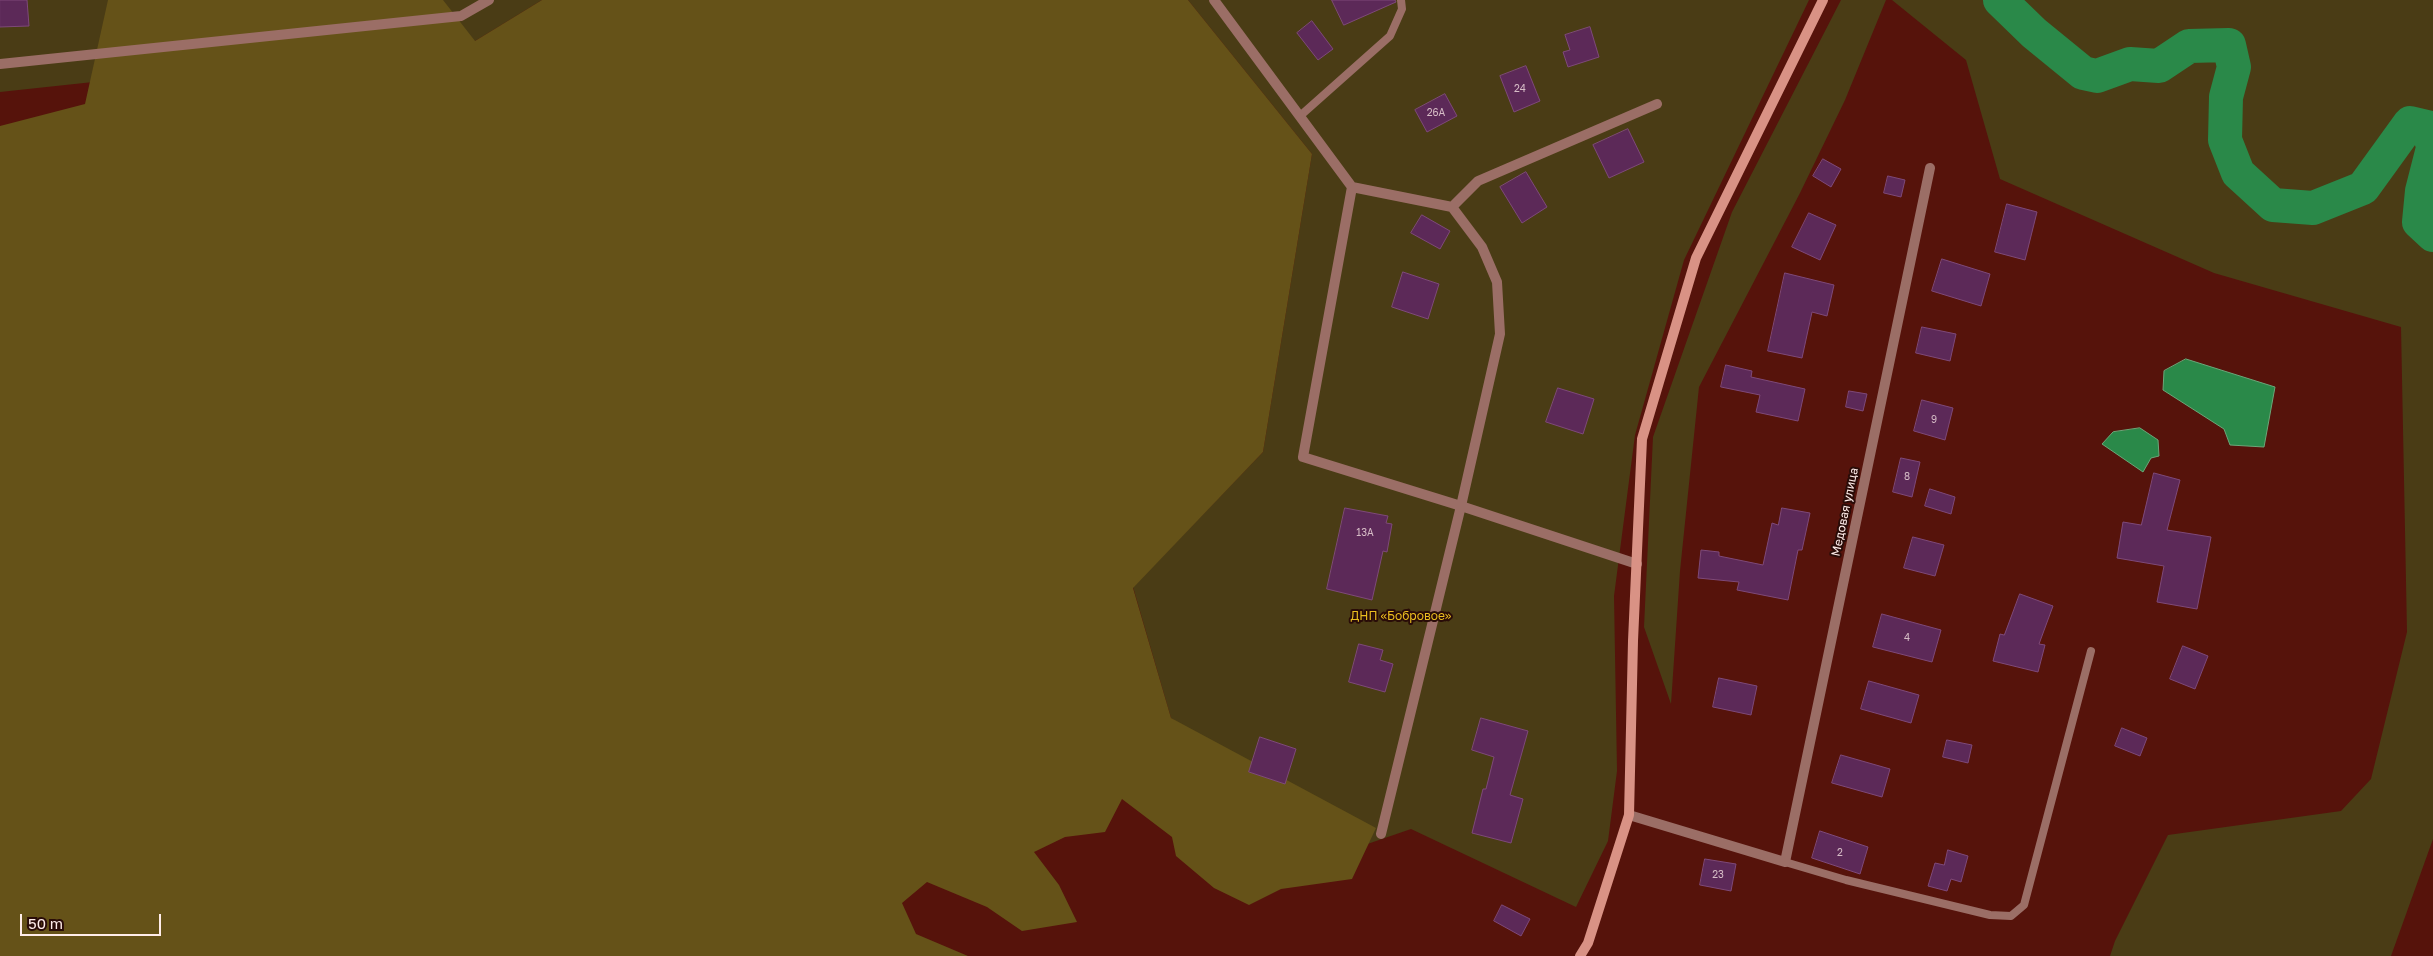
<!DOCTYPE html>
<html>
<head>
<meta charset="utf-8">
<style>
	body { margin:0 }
	#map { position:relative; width:2433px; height:956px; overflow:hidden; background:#56130b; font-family:"Golos Text",sans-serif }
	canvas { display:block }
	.scale { position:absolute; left:20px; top:914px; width:141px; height:22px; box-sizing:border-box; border:2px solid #ffedea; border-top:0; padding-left:6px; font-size:15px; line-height:18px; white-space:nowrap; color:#ffedea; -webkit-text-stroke:4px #290c08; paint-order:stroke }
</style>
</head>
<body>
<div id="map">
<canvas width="2433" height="956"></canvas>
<div class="scale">50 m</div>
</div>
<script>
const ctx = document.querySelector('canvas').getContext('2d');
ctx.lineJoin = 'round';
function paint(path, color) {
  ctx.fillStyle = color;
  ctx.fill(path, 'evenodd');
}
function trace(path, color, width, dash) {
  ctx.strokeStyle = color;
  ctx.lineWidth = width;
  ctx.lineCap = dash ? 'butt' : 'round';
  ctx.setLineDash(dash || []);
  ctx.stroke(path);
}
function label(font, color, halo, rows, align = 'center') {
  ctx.font = font + ' "Golos Text",sans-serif';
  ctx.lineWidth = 4;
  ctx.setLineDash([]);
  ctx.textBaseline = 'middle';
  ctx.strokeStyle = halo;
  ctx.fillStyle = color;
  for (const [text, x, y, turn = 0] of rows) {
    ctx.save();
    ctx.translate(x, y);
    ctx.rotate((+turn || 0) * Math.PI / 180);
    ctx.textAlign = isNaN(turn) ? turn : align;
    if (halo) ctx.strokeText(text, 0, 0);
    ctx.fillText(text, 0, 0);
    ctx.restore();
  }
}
const green = new Path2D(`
	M 0,0 L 542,0 L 475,41 L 0,92 Z
	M 1188,0 L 1809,0 L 1684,260 L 1635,435 L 1614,596 L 1617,771 L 1608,841 L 1576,907 L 1411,829 L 1350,850 L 1171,718 L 1133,587 L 1263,452 L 1312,154 Z
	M 1841,0 L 1886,0 L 1845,100 L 1800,193 L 1699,387 L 1680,571 L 1671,704 L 1644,627 L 1653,437 L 1732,212 Z
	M 1892,0 L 2433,0 L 2433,182 L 2423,212 L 2433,213 L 2433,839 L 2391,956 L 2110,956 L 2115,941 L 2168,835 L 2341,811 L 2371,779 L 2407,632 L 2401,327 L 2214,273 L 2000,179 L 1966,60 Z`);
const forest = new Path2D(`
	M 108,0 L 443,0 L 475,41 L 542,0 L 1188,0 L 1312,154 L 1263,452 L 1133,588 L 1171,718 L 1376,828 L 1352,879 L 1281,889 L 1249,905 L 1214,888 L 1176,856 L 1172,837 L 1122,799 L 1105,832 L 1065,837 L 1034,852 L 1059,885 L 1077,922 L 1022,931 L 987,907 L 927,882 L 902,903 L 916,934 L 968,956 L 0,956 L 0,126 L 85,104 Z`);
const water = new Path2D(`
	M 2186,359 L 2275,387 L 2264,447 L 2230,445 L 2224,429 L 2163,390 L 2164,371 Z
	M 2140,428 L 2158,440 L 2159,456 L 2151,458 L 2143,472 L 2102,444 L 2113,432 Z`);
const river = new Path2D(`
	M 2000,0 L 2034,33 L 2083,73 L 2097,76 L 2130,64 L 2159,66 L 2189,46 L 2229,45 L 2234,67 L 2226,97 L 2225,140 L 2238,173 L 2273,205 L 2313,208 L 2363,188 L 2410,123 L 2427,127 L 2433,146
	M 2433,148 L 2422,191 L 2419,222 L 2433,235`);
const building = new Path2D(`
	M 0,0 L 27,0 L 29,26 L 0,27 Z
	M 1332,0 L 1395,0 L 1396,2 L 1344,25 Z
	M 1312,21 L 1333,49 L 1318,60 L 1297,33 Z
	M 1590,27 L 1599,57 L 1568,67 L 1563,52 L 1570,50 L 1565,35 Z
	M 1526,66 L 1540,101 L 1514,112 L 1500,76 Z
	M 1445,94 L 1457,116 L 1427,132 L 1415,110 Z
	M 1628,129 L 1644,162 L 1609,178 L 1593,145 Z
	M 1823,159 L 1841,169 L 1831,187 L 1813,176 Z
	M 1526,172 L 1547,207 L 1522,223 L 1500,187 Z
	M 1888,176 L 1905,180 L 1901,197 L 1884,193 Z
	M 2007,204 L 2037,212 L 2025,260 L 1995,252 Z
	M 1809,213 L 1836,225 L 1820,260 L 1792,247 Z
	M 1422,215 L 1450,231 L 1440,249 L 1411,233 Z
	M 1942,259 L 1990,274 L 1981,306 L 1932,291 Z
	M 1403,272 L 1439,284 L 1428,319 L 1392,307 Z
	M 1785,273 L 1834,285 L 1827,316 L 1812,312 L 1802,358 L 1768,351 Z
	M 1922,327 L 1956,334 L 1950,361 L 1916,353 Z
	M 1726,365 L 1752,371 L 1751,377 L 1805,389 L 1798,421 L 1756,412 L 1760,395 L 1721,387 Z
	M 1558,388 L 1594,399 L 1583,434 L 1546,422 Z
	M 1849,391 L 1867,394 L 1863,411 L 1846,407 Z
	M 1922,400 L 1953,408 L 1945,440 L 1914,431 Z
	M 1901,458 L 1920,462 L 1912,497 L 1893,492 Z
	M 2154,473 L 2180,480 L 2167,530 L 2211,537 L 2197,609 L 2157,602 L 2164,566 L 2117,558 L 2123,522 L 2141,525 Z
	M 1930,489 L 1955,497 L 1951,514 L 1925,506 Z
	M 1345,508 L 1388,516 L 1386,523 L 1392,524 L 1387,552 L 1383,551 L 1372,600 L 1327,589 Z
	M 1782,508 L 1810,513 L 1802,550 L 1798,550 L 1788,600 L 1737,590 L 1739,582 L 1698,578 L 1701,550 L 1719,552 L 1719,556 L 1763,565 L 1772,523 L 1778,525 Z
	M 1913,537 L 1944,545 L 1935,576 L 1904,568 Z
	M 2020,594 L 2053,606 L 2039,644 L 2045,645 L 2038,672 L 1993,661 L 2000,634 L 2004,635 Z
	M 1882,614 L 1941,630 L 1932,662 L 1873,647 Z
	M 1359,644 L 1383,650 L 1380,660 L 1393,664 L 1385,692 L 1349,682 Z
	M 2183,646 L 2208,656 L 2195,689 L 2170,679 Z
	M 1719,678 L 1757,686 L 1751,715 L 1713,707 Z
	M 1869,681 L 1919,695 L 1911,723 L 1861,709 Z
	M 1481,718 L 1528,731 L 1510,795 L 1523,799 L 1511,843 L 1472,833 L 1483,789 L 1486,789 L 1494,757 L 1472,750 Z
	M 2122,728 L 2147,738 L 2140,756 L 2115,746 Z
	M 1260,737 L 1296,749 L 1285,784 L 1249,772 Z
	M 1947,740 L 1972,745 L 1968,763 L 1943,757 Z
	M 1841,755 L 1890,769 L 1882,797 L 1832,783 Z
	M 1820,831 L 1868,847 L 1860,874 L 1812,858 Z
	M 1948,850 L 1968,856 L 1961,882 L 1951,879 L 1947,891 L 1928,886 L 1935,863 L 1944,865 Z
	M 1705,859 L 1736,864 L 1731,891 L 1700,885 Z
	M 1502,905 L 1530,919 L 1521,936 L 1494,921 Z`);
const lane = new Path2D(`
	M 1300,116 L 1390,36 L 1402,9 L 1401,0
	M 1785,862 L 1846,880 L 1990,915 L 2011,916 L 2024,905 L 2091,651`);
const street = new Path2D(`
	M 1214,0 L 1352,187 L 1452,207 L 1482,247 L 1497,282 L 1500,334 L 1461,506 L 1381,834
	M 0,64 L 461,16 L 489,0
	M 1352,187 L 1303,457 L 1461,506 L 1637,564
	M 1452,207 L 1478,181 L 1657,104
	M 1629,815 L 1785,862 L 1930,168`);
const secondary = new Path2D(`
	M 1580,956 L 1588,943 L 1629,815 L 1633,641 L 1642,439 L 1696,258 L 1823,0`);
const numberNames = [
	["24",1520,89],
	["26А",1436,113],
	["9",1934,420],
	["8",1907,477],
	["13А",1365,533],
	["4",1907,638],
	["2",1840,853],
	["23",1718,875]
];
const streetNames = [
	["Медовая улица",1845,512,-78]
];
const parkNames = [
	["ДНП «Бобровое»",1401,616]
];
paint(green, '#4a3c15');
paint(forest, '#655218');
paint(water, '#2a8949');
trace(water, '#6aa779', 1);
trace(river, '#2a8949', 34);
paint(building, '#5c2958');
trace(building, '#7e4979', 1);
trace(lane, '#9b6e66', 8);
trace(street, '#9b6e66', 10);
trace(secondary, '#d99285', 10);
label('10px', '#d6bcc6', null, numberNames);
label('12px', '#ffedea', '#290c08', streetNames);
label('12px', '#ebbe1f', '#290c08', parkNames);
</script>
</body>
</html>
